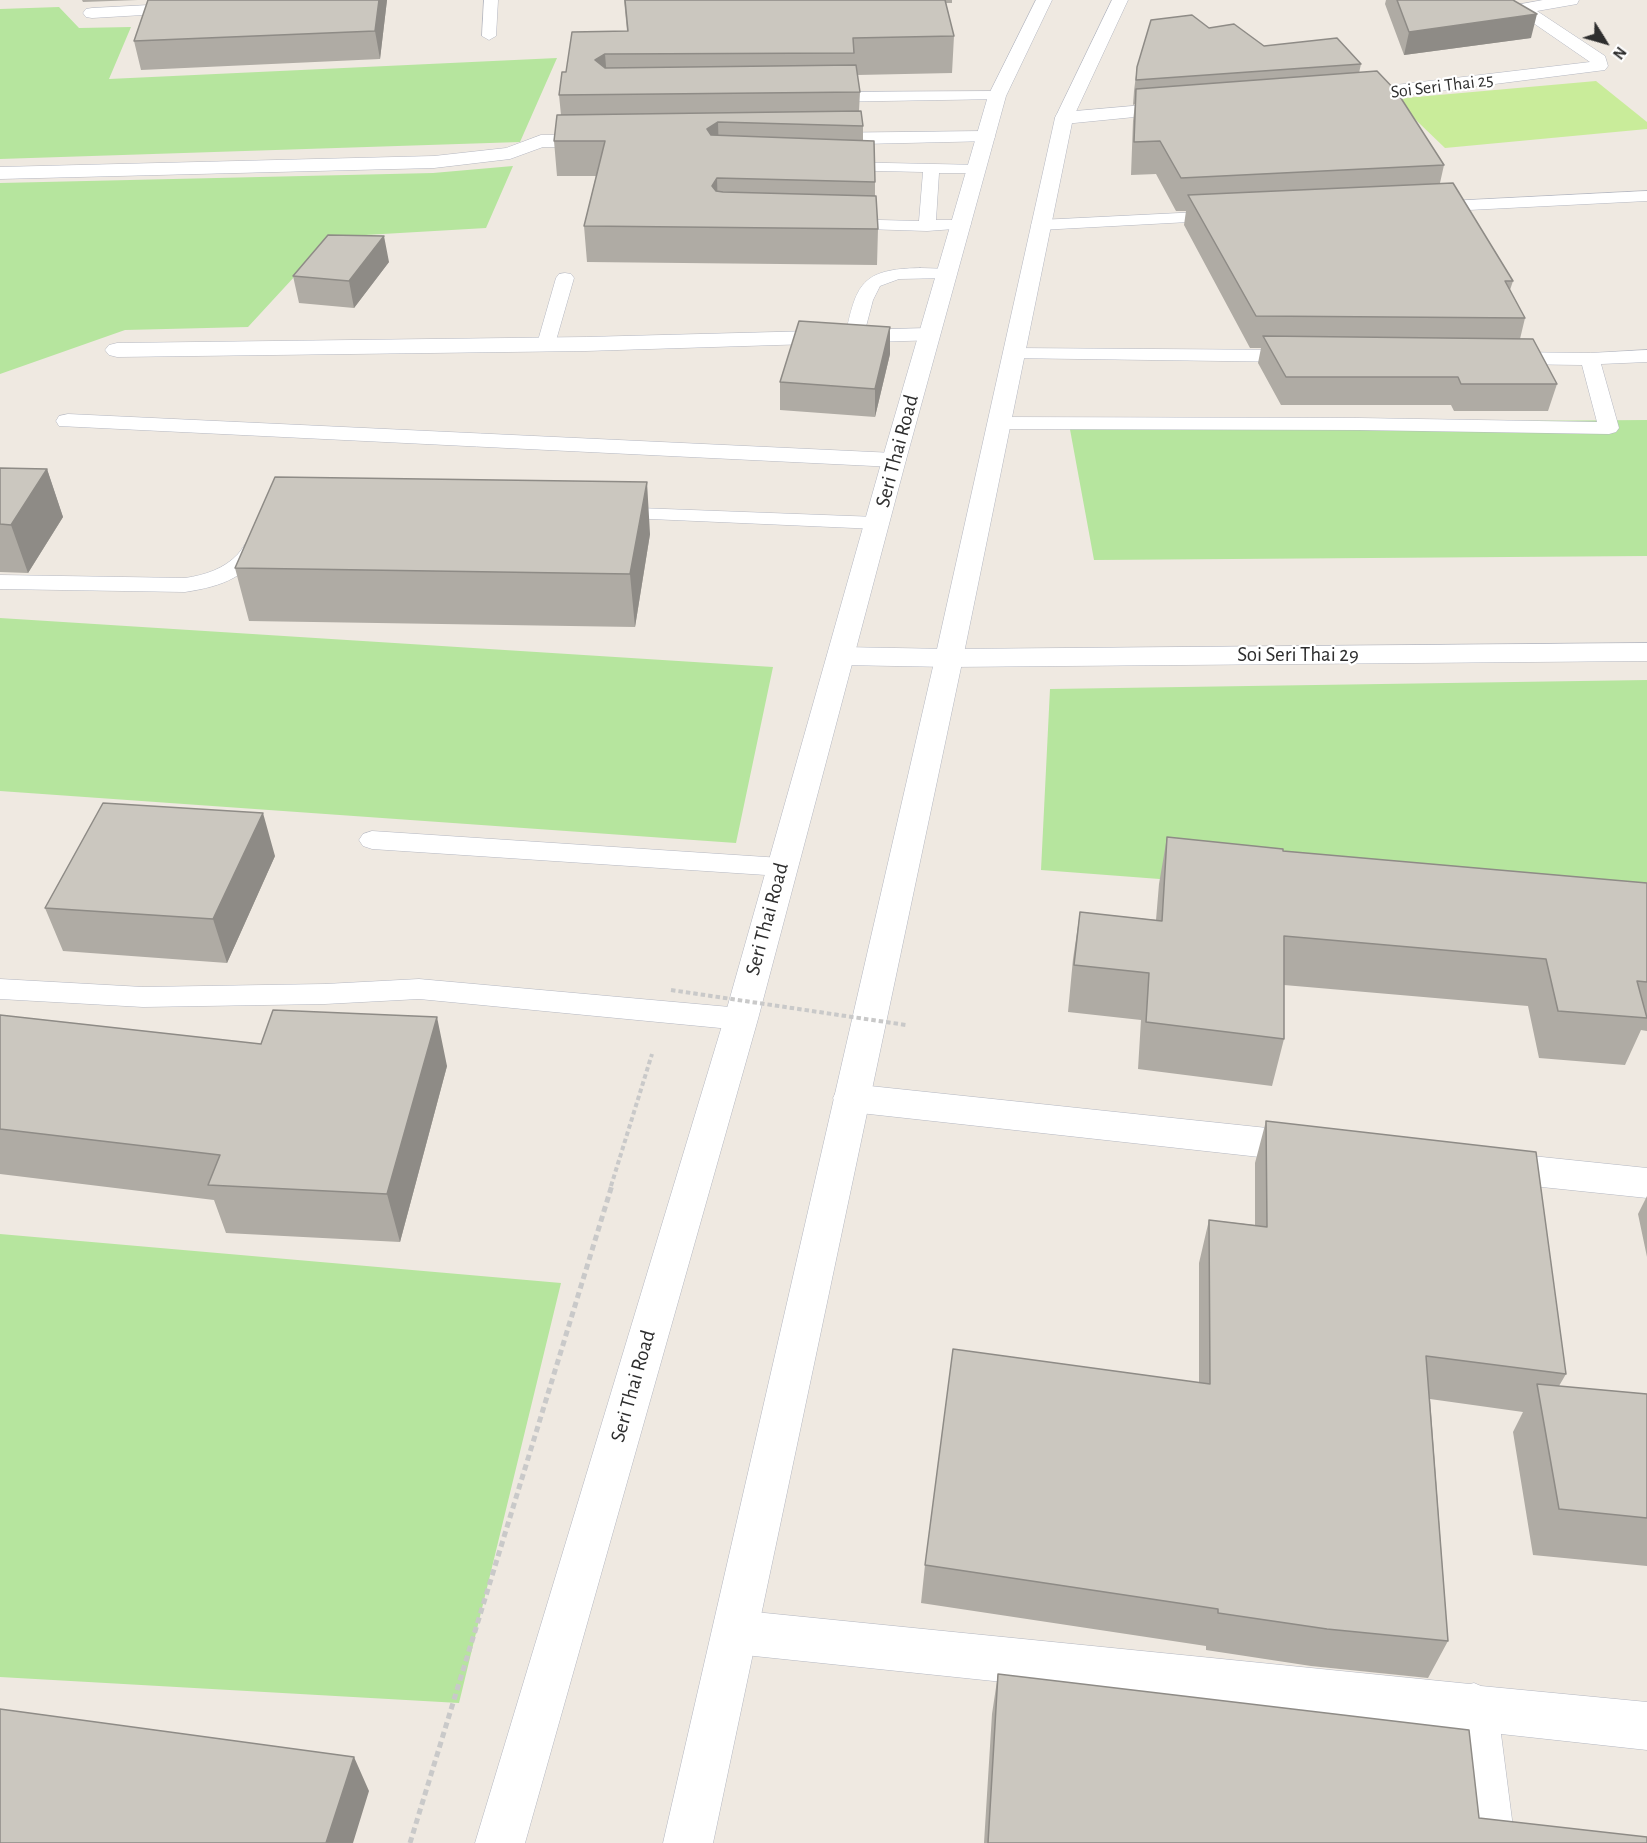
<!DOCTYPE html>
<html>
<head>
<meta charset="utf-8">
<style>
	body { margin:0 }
	#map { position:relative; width:1647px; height:1843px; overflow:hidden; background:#efe9e1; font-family:"Alegreya Sans",sans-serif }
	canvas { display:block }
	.north { position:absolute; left:1575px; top:12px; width:60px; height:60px; -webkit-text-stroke:4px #fff; paint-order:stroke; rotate:127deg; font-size:16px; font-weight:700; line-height:24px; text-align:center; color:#2e2e2e }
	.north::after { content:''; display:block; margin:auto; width:21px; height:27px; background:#2e2e2e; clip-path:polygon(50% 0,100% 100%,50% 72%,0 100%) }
</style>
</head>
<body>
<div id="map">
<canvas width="1647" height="1843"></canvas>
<div class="north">N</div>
</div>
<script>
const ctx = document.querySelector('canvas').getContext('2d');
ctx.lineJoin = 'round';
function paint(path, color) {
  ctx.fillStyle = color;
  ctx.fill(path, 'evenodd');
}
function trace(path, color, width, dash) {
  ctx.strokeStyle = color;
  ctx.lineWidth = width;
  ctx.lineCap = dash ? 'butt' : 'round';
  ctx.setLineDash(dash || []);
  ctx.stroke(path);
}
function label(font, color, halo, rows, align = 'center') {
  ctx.font = font + ' "Alegreya Sans",sans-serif';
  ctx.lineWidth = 4.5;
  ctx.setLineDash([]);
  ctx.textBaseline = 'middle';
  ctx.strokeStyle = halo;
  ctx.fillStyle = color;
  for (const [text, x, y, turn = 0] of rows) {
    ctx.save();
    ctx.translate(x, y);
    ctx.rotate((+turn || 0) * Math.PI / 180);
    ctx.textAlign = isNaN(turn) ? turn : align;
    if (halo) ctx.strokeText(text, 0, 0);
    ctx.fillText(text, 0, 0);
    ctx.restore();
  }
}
const green = new Path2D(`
	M 59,7 L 79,28 L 131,27 L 109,79 L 557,58 L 520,142 L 0,159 L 0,9 Z
	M 513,166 L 486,228 L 331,237 L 248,327 L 125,330 L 0,374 L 0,183 L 433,173 Z
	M 1647,420 L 1647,556 L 1094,560 L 1069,424 Z
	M 0,618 L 773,667 L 736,843 L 0,791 Z
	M 1647,680 L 1647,916 L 1041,870 L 1050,689 Z
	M 0,1234 L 561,1283 L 459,1703 L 0,1677 Z`);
const pitch = new Path2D(`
	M 1596,81 L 1647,122 L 1647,129 L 1445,148 L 1394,99 Z`);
const pathFar1 = new Path2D(`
	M 611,1186 L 652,1054`);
const path = new Path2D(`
	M 410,1843 L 612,1185`);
const service = new Path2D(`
	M 484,0 L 498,0 L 496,36 L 489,40 L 482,36 Z
	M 997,91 L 1002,93 L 1005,96 L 1002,99 L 824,102 L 816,97 L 824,92 Z
	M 839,162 L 982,165 L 984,168 L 982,171 L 976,173 L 939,173 L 936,220 L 968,220 L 971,224 L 968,228 L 927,231 L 834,228 L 831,224 L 834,220 L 840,219 L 919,221 L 923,172 L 833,170 L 831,167 L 833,164 Z
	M 1647,191 L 1647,201 L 1429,212 L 1421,207 L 1429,202 Z
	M 1220,211 L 1226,212 L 1228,216 L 1226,220 L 1040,230 L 1034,229 L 1031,225 L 1034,221 L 1040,220 Z
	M 920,268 L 953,269 L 956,273 L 953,277 L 947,278 L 899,279 L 880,286 L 873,300 L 863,338 L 861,342 L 847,342 L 845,338 C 856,284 861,269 920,268 Z
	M 565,273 L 571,274 L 574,278 L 555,344 L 553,348 L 539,348 L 537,344 L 556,278 L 559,274 Z
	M 1013,348 L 1295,350 L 1302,352 L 1304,356 L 1302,360 L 1295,362 L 1006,358 L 1004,354 L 1006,350 Z
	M 1647,350 L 1647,362 L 1601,364 L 1619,428 L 1616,432 L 1609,434 L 1359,430 L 1000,429 L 993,427 L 990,423 L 993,419 L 1000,417 L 1359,418 L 1597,422 L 1582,365 L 1507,364 L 1500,362 L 1498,358 L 1500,354 L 1507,352 L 1590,353 Z
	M 612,507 L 877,517 L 885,518 L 888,523 L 885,528 L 877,529 L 605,517 L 601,513 L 605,509 Z
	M 258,535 L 266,536 L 269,541 C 248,577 224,586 185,592 L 0,589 L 0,575 L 185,578 C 205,575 224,569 238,554 C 245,546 247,537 258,535 Z
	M 372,831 L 781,858 L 790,861 L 794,867 L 790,873 L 781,876 L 372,849 L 363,846 L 359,840 L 363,834 Z
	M 0,979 L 143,987 L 325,984 L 419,979 L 741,1008 L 751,1012 L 755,1019 L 751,1026 L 741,1030 L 419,999 L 325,1004 L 143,1007 L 0,999 Z`);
const minor = new Path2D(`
	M 1543,0 L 1579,0 L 1577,4 L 1537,11 L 1605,56 L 1608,66 L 1605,70 L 1353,102 L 1346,100 L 1344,96 L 1346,92 L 1353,90 L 1590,62 L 1513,9 L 1516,5 Z
	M 188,3 L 194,4 L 197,8 L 194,12 L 92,18 L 86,17 L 83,13 L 86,9 L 92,8 Z
	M 1178,102 L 1185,104 L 1187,108 L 1185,112 L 1064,124 L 1057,122 L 1055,118 L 1057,114 L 1064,112 Z
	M 985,131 L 992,133 L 995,137 L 992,141 L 819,145 L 812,143 L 809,139 L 812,135 L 819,133 Z
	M 541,135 L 599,135 L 606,137 L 609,141 L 606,145 L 599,147 L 543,147 L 510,159 L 434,168 L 0,179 L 0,167 L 434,156 L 506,148 Z
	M 929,328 L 937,330 L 940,335 L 937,340 L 586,351 L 117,357 L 109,355 L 105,350 L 109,345 L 117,343 L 586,337 Z
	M 68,414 L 894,453 L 903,455 L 906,460 L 903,465 L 894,467 L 59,426 L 56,421 L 59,416 Z
	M 1647,643 L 1647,661 L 949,667 L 841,665 L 831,662 L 827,656 L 831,650 L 841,647 L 949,649 Z
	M 851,1084 L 1305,1132 L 1318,1137 L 1323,1147 L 1318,1157 L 1305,1162 L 851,1112 L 838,1108 L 833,1098 L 838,1088 Z
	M 1494,1152 L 1647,1168 L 1647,1198 L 1494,1182 L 1481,1178 L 1475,1167 L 1481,1156 Z
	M 735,1610 L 1470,1684 L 1474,1683 L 1481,1686 L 1647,1702 L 1647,1750 L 1501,1734 L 1515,1843 L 1465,1843 L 1453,1729 L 735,1654 L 719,1648 L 712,1632 L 719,1616 Z`);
const secondary = new Path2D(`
	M 1036,0 L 1052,0 L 1006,96 L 906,460 L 758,1019 L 525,1843 L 475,1843 L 724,1019 L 882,460 L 988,96 Z
	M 1112,0 L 1128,0 L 1073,118 L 963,658 L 713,1843 L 663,1843 L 935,658 L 1055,118 Z`);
const pathBridge = new Path2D(`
	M 671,990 L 906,1025`);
const wall = new Path2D(`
	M 82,0 L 138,0 L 83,2 Z
	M 148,0 L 387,0 L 380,59 L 141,70 L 134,41 Z
	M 624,0 L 952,0 L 952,3 L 946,3 L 954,36 L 952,73 L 857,75 L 860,92 L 859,111 L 863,126 L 863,140 L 875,182 L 875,196 L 878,229 L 877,265 L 587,262 L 584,226 L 596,176 L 557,176 L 554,141 L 561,115 L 559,95 L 566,72 L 627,31 Z
	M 1386,0 L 1513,0 L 1531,38 L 1404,55 L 1385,4 Z
	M 1209,28 L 1264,46 L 1361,64 L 1359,73 L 1444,165 L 1440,183 L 1513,281 L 1510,290 L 1525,318 L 1520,339 L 1557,384 L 1548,411 L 1454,411 L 1451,405 L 1281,405 L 1258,363 L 1261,348 L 1250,348 L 1184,225 L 1186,211 L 1176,211 L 1156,174 L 1131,175 L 1133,121 L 1135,104 L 1133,105 L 1134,91 L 1137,67 Z
	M 389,262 L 354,308 L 299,303 L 293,276 Z
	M 890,354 L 875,417 L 780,410 L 780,382 Z
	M 0,468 L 47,469 L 63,517 L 28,573 L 0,572 Z
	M 650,534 L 635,627 L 249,621 L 235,568 Z
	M 1167,837 L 1283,851 L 1647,883 L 1647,1031 L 1641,1030 L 1625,1065 L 1539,1058 L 1528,1006 L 1284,985 L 1284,1039 L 1272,1086 L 1138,1069 L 1141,1020 L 1068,1012 L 1073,959 L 1080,912 L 1156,920 L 1159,884 Z
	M 275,856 L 227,963 L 63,951 L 45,908 Z
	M 0,1015 L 447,1066 L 400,1242 L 226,1233 L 214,1200 L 0,1174 Z
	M 1266,1121 L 1566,1374 L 1559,1386 L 1647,1394 L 1647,1566 L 1533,1555 L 1513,1432 L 1523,1412 L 1430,1399 L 1448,1641 L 1428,1678 L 1311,1666 L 1206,1650 L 1206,1646 L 921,1603 L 925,1565 L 1199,1382 L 1199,1263 L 1209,1220 L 1255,1225 L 1255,1163 Z
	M 1647,1196 L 1647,1257 L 1638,1214 Z
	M 998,1674 L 1479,1818 L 1647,1843 L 984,1843 L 992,1714 Z`);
const shadedWall = new Path2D(`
	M 379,0 L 387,0 L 380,59 L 375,31 Z
	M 1537,14 L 1531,38 L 1404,55 L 1409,32 Z
	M 605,54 L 608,91 L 595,60 Z
	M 718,122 L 719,157 L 707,129 Z
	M 717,178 L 718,214 L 712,186 Z
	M 384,236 L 389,262 L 354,308 L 349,281 Z
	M 890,327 L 890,354 L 875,417 L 875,389 Z
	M 47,469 L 63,517 L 28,573 L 11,525 Z
	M 647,482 L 650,534 L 635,627 L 630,574 Z
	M 263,813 L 275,856 L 227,963 L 213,919 Z
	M 437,1017 L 447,1066 L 400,1242 L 387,1194 Z
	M 354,1757 L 369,1791 L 353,1843 L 326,1843 Z`);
const building = new Path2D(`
	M 148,0 L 379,0 L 375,31 L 134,41 Z
	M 625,0 L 945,0 L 954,36 L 853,38 L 854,53 L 605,54 L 595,60 L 605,68 L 856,65 L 860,92 L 559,95 L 562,72 L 566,72 L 572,32 L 628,31 Z
	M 1397,0 L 1513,0 L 1537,14 L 1409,32 Z
	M 1192,15 L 1209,28 L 1234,24 L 1264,46 L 1337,38 L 1361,64 L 1136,80 L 1137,67 L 1151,20 Z
	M 1377,71 L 1397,92 L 1444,165 L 1181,178 L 1160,141 L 1134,142 L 1136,89 Z
	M 861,111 L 863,126 L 718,122 L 707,129 L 711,135 L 874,141 L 875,182 L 717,178 L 712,186 L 716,191 L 723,192 L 876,196 L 878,229 L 584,226 L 605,141 L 554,141 L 557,115 Z
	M 1453,183 L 1513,281 L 1505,281 L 1525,318 L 1256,316 L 1188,195 Z
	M 328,235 L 384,236 L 349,281 L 293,276 Z
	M 799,321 L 890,327 L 875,389 L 780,382 Z
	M 1263,336 L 1533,339 L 1557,384 L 1461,384 L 1458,377 L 1286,377 Z
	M 0,468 L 47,469 L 11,525 L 0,524 Z
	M 275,477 L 647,482 L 630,574 L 235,568 Z
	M 103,803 L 263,813 L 213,919 L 45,908 Z
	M 1167,837 L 1283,849 L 1283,851 L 1647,883 L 1647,982 L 1637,981 L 1647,1018 L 1558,1011 L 1546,959 L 1284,936 L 1284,1039 L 1146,1022 L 1149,973 L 1074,965 L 1080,912 L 1162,921 Z
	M 273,1010 L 437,1017 L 387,1194 L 208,1185 L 220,1155 L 0,1129 L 0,1015 L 261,1044 Z
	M 1266,1121 L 1536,1152 L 1566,1374 L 1426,1356 L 1448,1641 L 1327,1629 L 1218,1613 L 1218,1609 L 925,1565 L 953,1349 L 1210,1384 L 1209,1220 L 1267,1227 Z
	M 1537,1384 L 1647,1394 L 1647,1518 L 1559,1509 Z
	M 998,1674 L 1469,1730 L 1479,1818 L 1647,1837 L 1647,1843 L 988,1843 Z
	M 0,1709 L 354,1757 L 326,1843 L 0,1843 Z`);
const farStreetnames = [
	["Soi Seri Thai 25",1442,86,-7]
];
const streetNames = [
	["Seri Thai Road",897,451,-75],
	["Soi Seri Thai 29",1298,655],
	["Seri Thai Road",767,919,-75],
	["Seri Thai Road",633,1386,-74]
];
paint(green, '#b6e59e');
paint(pitch, '#c9ec9a');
trace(service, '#b4b7c1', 1);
trace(minor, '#b4b7c1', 1);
trace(secondary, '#b4b7c1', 1);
trace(pathFar1, '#c9c9c9', 4, [4.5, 3]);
trace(path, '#c9c9c9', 5, [6, 4]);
paint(service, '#fff');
paint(minor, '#fff');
paint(secondary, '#fff');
trace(pathBridge, '#c9c9c9', 4, [4.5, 3]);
paint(wall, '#afaba4');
paint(shadedWall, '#8e8b86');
paint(building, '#cbc7bf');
trace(building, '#8e8b86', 1.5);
label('18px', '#2e2e2e', '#fff', farStreetnames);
label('21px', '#2e2e2e', '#fff', streetNames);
</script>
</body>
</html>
